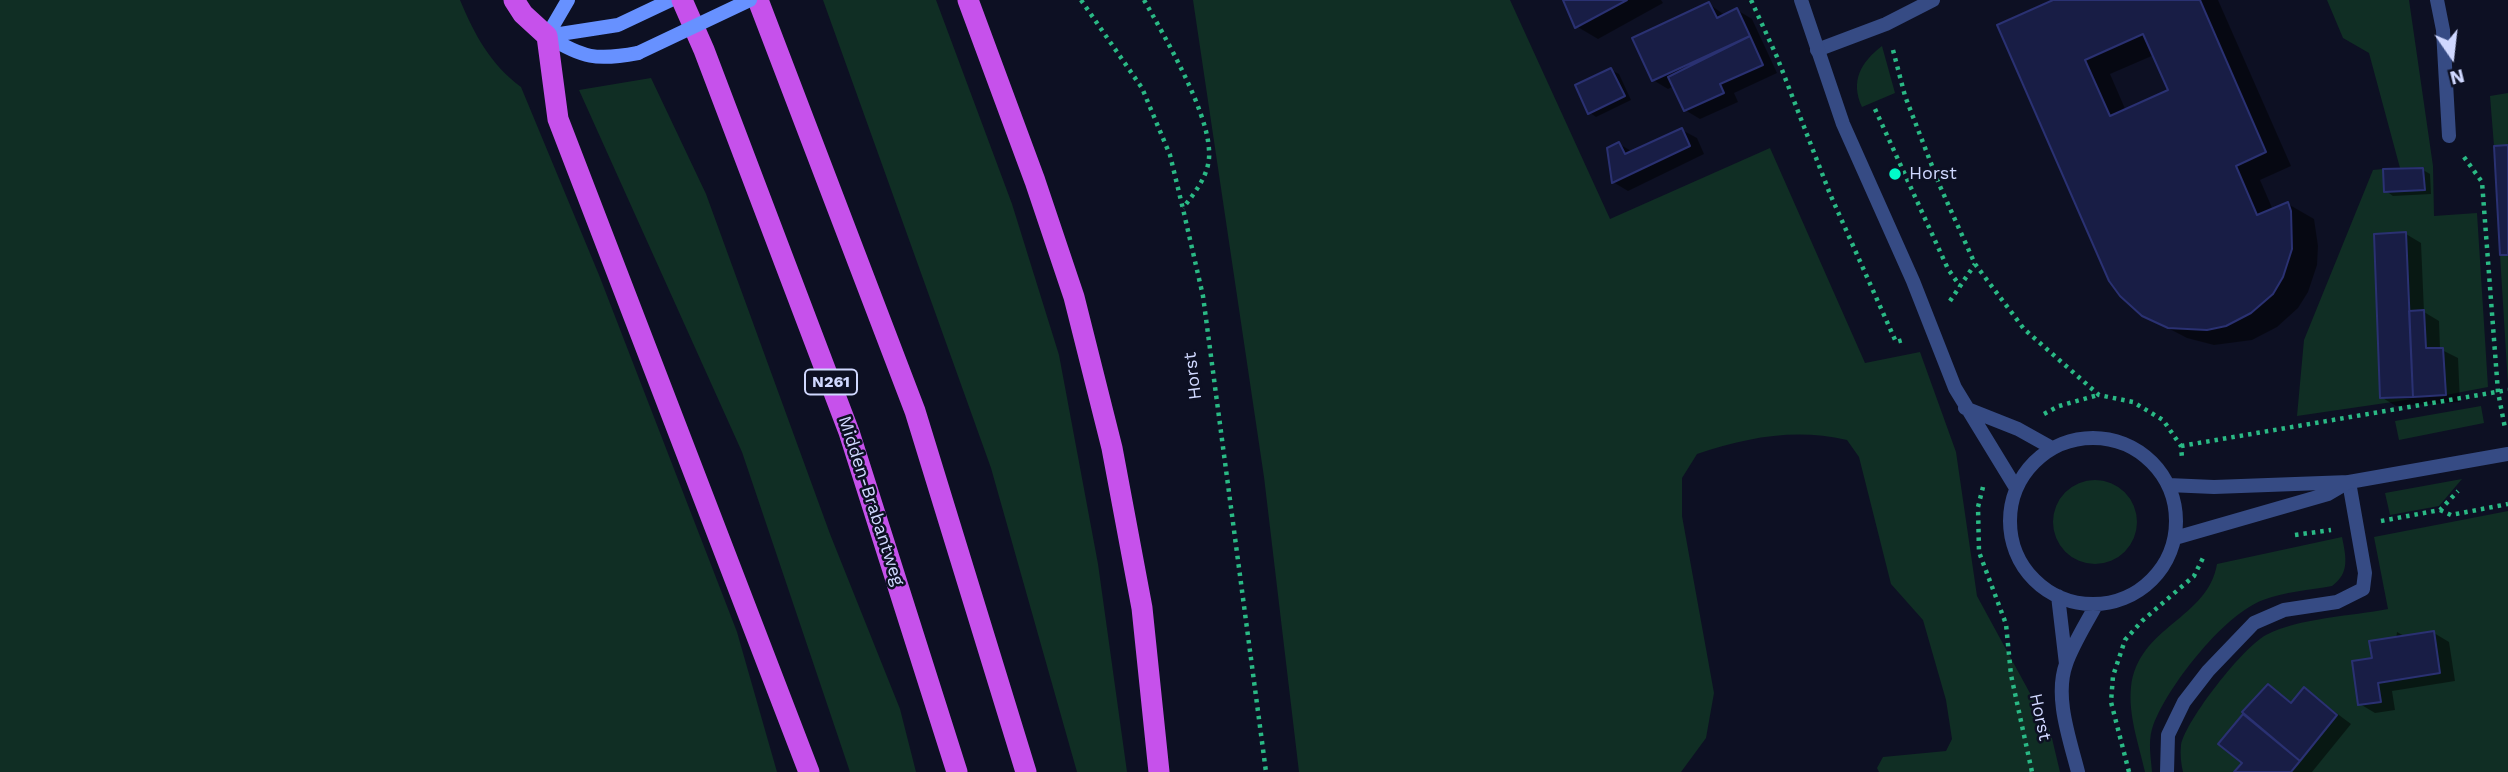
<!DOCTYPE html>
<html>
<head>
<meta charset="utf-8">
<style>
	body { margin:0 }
	#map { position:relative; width:2508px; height:772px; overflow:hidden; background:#0d1023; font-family:"Work Sans",sans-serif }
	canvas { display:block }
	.north { position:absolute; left:2417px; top:21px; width:70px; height:70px; -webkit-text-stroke:5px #0d1023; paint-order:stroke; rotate:166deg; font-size:19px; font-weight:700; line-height:28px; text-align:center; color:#d0d8ff }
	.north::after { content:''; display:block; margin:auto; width:24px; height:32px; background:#d0d8ff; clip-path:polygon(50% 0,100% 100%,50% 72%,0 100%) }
</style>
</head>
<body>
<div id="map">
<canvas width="2508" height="772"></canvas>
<div class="north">N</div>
</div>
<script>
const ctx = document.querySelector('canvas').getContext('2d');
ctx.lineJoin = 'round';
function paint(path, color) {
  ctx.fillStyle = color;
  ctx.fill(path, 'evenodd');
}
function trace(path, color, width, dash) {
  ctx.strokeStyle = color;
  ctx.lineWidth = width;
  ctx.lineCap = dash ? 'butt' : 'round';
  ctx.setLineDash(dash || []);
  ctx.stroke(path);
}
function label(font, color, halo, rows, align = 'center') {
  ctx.font = font + ' "Work Sans",sans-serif';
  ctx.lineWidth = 5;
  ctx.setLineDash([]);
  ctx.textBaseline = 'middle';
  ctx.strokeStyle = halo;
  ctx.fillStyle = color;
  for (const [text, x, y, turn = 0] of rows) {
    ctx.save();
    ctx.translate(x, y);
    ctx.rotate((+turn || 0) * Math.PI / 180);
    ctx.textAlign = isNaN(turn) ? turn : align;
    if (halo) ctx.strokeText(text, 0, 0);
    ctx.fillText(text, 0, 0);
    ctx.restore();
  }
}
const green = new Path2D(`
	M 0,0 L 460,0 C 474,34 491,65 521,87 L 599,275 L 737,632 L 777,772 L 0,772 Z
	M 823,0 L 936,0 L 1012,204 L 1059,355 L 1098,564 L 1127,772 L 1077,772 L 991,468 Z
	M 1193,0 L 1510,0 L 1610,219 L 1770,148 L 1865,363 L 1920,352 L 1956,452 L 1977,596 L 2050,730 L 2060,772 L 1879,772 L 1877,768 L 1883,757 L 1946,751 L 1952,739 L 1946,700 L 1923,620 L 1891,584 L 1859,457 L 1847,440 C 1795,428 1748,437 1697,454 L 1682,478 L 1682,516 L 1714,693 L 1706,738 L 1681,772 L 1299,772 L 1264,477 Z
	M 2327,0 L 2409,0 L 2433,166 L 2434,216 L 2477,213 L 2488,387 L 2446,395 L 2443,348 L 2426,348 L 2424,311 L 2409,311 L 2406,233 L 2374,234 L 2380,398 L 2413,399 L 2297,416 L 2304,340 L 2373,170 L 2383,169 L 2385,192 L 2425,190 L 2424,167 L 2400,168 L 2369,53 L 2343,38 Z
	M 1882,46 L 1895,93 L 1862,107 C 1850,81 1861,62 1882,46 Z
	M 651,78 L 706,194 L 830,534 L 900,709 L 916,772 L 850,772 L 742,452 L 579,90 Z
	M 2508,93 L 2508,145 L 2494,146 L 2490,96 Z
	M 2500,255 L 2508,255 L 2508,385 Z
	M 2481,406 L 2484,423 L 2399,440 L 2395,421 Z
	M 2462,479 L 2439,506 L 2390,515 L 2385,493 Z
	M2053 522a42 42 0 1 1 84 0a42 42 0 1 1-84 0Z
	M 2508,511 L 2508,772 L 2291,772 L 2337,714 L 2304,687 L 2291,703 L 2255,697 L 2219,745 L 2242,763 L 2234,772 L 2183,772 C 2181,764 2180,754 2181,745 C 2186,720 2243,647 2266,635 C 2298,618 2352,616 2388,609 L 2374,537 Z
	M 2342,537 C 2346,557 2350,573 2332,586 C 2310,590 2284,592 2263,600 C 2223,615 2165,689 2152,729 C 2148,743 2151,758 2152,772 L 2145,772 C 2139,745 2128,715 2131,687 C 2138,626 2208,619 2217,564 Z`);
const shadow = new Path2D(`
	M 1565,0 L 1661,0 L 1663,3 L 1598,39 L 1576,26 Z
	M 2057,0 L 2218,0 L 2291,166 L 2260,180 L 2273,210 L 2288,204 L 2314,219 L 2318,246 L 2317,265 L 2308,292 L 2298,308 L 2277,327 L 2252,340 L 2214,345 L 2187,338 L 2143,315 ZM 2154,55 L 2170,91 L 2126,111 L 2110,74 Z
	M 1709,4 L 1726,16 L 1737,10 L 1752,19 L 1777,73 L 1734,93 L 1738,102 L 1700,119 L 1685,110 L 1674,86 L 1668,89 L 1653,80 Z
	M 1611,70 L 1619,74 L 1631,100 L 1596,117 L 1589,112 Z
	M 1682,130 L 1697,138 L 1704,154 L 1628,191 L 1613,182 L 1619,144 L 1633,152 Z
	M 2423,170 L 2430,174 L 2431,194 L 2393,196 L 2386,191 Z
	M 2406,234 L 2421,243 L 2424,312 L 2439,321 L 2440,349 L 2458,358 L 2460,402 L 2396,406 L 2381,397 Z
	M 2397,632 L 2406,637 L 2434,633 L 2449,642 L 2455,681 L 2392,691 L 2395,710 L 2375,713 L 2360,704 L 2374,660 L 2396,639 Z
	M 2268,687 L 2293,703 L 2304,689 L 2351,724 L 2312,772 L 2237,772 L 2244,763 L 2221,744 Z`);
const building = new Path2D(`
	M 1563,0 L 1627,0 L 1575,28 Z
	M 2053,0 L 2200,0 L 2266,152 L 2236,166 L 2257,215 L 2288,202 L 2291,211 L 2292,249 L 2283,277 L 2273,294 L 2251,313 L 2226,326 L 2207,330 L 2168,328 L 2142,316 L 2120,296 L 2109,281 L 1997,25 ZM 2143,34 L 2168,90 L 2110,116 L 2085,60 Z
	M 1709,2 L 1717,18 L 1737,8 L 1750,36 L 1652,81 L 1632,38 Z
	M 1750,36 L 1763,65 L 1720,84 L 1724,93 L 1684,111 L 1668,77 Z
	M 1611,68 L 1625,96 L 1588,114 L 1575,85 Z
	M 1682,128 L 1690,146 L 1612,183 L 1607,148 L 1619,142 L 1625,154 Z
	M 2508,145 L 2508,255 L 2500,255 L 2494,146 Z
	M 2423,168 L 2425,190 L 2384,192 L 2383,169 Z
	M 2406,232 L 2413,397 L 2380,398 L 2374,234 Z
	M 2424,310 L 2426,348 L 2443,348 L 2446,395 L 2413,397 L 2409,311 Z
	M 2434,631 L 2440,673 L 2378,683 L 2381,702 L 2358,705 L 2352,661 L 2372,658 L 2369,641 Z
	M 2268,684 L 2291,703 L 2304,687 L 2337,715 L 2300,761 L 2242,712 Z
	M 2243,714 L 2300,761 L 2291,772 L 2234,772 L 2242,763 L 2218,744 Z`);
const path = new Path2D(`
	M 1081,0 L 1142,88 L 1170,155 L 1183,209 L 1203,296 L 1266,772
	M 1144,0 C 1165,37 1207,109 1209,150 C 1211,173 1196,191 1183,208
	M 1751,0 L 1777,57 L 1830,194 L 1896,342 L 1906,339
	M 1893,50 L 1905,96 L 1939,184 L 1975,264 L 2024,329 L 2099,395 L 2133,402 L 2163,420 L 2181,446 L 2182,458
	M 1875,109 L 1948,269 L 1960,286
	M 2464,157 L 2482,182 L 2498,392 L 2505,428
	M 1950,301 L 1975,264
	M 2044,414 L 2059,406 L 2098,395
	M 2181,446 L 2508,390
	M 1983,487 L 1978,507 L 1979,552 L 2006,624 L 2011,675 L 2032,772
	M 2440,510 L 2451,515 L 2508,504
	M 2381,521 L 2440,510 L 2458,491
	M 2295,535 L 2331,530
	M 2129,772 L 2111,702 L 2113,676 L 2125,640 L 2142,621 L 2194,576 L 2204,556`);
const service = new Path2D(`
	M 1817,50 L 1886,24 L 1933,0`);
const minor = new Path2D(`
	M 2437,0 L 2443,30 L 2449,136
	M 2167,772 L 2168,735 L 2184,702 L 2208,671 L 2254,623 L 2284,610 L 2337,602 L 2363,589 L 2365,573 L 2349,482`);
const tertiary = new Path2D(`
	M 1801,0 L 1843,124 L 1913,281 L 1955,388 L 2016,488
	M 1965,408 L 2018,429 L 2052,448
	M2010 521a83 83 0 1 1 166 0a83 83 0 1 1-166 0Z
	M 2168,485 L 2214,487 L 2349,482 L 2508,454
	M 2175,538 L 2328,494 L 2345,484
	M 2058,596 L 2066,664
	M 2078,772 C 2070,740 2054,697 2066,664 C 2073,644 2086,624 2096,605`);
const secondary = new Path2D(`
	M 547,36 L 618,25 L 671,0
	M 547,36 C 583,58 596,61 638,53
	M 547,36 L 568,0`);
const trunk = new Path2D(`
	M 514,0 L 523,14 L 547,36 L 558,119 L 809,772
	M 682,0 L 704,50 L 849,432 L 957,772
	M 758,0 L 915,411 L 1026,772
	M 968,0 L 1035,181 L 1074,297 L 1112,448 L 1142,608 L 1159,772`);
const secondaryBridge = new Path2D(`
	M 638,53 L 750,0`);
const markers = [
	[1895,174,7,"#00fbc8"]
];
const shields = [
	[831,382,52]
];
const shieldNames = [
	["N261",831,382]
];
const poiNames = [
	["Horst",1909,174]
];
const streetNames = [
	["Horst",1193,376,-97],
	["Midden-Brabantweg",871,501,72],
	["Horst",2040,717,78]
];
paint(green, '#102e24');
paint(shadow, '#0007');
paint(building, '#181d45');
trace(building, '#2a3172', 2);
trace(path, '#2ab985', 4.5, [3.5, 5]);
trace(service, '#364b84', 14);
trace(minor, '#364b84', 14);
trace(tertiary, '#364b84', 14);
trace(secondary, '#6791ff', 14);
trace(trunk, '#c651eb', 21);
trace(secondaryBridge, '#6791ff', 14);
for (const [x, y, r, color] of markers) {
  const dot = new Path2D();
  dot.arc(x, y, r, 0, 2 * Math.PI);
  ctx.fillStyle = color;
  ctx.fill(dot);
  trace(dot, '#0d1023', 2.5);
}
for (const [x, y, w] of shields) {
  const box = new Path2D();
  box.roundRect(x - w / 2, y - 12.5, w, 25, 5);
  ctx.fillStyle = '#0d1023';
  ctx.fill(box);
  trace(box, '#d0d8ff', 2);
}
label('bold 16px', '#d0d8ff', null, shieldNames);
label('18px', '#d0d8ff', '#0d1023', poiNames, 'left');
label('18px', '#d0d8ff', '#0d1023', streetNames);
</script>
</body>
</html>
